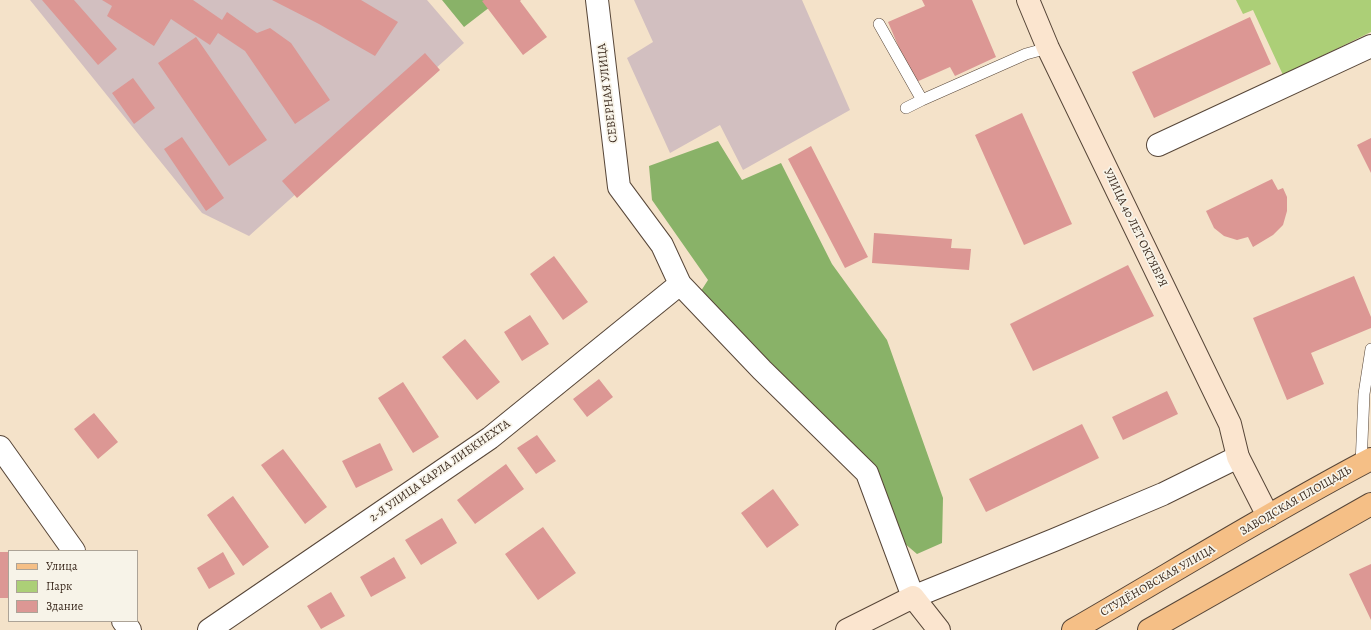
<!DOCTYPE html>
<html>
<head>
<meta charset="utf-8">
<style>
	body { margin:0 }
	#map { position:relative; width:1371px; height:630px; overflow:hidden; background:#f4e2c9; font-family:Alegreya,serif }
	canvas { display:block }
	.legend { position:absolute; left:8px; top:550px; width:130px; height:72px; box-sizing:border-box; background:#f7f3e8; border:1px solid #aca397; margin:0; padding:5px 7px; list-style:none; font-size:12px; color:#3b2a1e }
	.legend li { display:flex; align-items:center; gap:8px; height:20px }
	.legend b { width:20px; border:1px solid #aca397 }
</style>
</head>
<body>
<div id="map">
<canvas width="1371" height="630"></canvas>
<ul class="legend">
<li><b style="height:5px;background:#f5bf86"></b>Улица</li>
<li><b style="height:11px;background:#accf77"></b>Парк</li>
<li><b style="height:11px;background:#dc9794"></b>Здание</li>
</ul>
</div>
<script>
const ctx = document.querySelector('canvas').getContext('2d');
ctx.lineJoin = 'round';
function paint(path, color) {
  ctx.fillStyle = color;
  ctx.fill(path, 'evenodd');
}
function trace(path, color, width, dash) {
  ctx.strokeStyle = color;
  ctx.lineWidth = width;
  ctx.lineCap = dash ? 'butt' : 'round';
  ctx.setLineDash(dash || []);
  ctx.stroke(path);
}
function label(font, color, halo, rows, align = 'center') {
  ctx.font = font + ' Alegreya,serif';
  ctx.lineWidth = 3.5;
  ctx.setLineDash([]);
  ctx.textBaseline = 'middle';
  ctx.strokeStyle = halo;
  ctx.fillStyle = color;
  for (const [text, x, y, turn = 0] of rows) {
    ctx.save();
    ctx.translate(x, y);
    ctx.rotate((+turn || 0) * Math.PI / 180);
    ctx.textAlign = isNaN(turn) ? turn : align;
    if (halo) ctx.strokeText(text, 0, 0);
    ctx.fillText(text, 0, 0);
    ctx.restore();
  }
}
const industrial = new Path2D(`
	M 30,0 L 427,0 L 464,43 L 249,236 L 202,213 Z
	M 634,0 L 802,0 L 850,110 L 743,170 L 720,125 L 670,153 L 627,58 L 653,42 Z`);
const green = new Path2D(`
	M 1236,0 L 1371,0 L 1371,32 L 1283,75 L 1253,10 L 1243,14 Z`);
const forest = new Path2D(`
	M 442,0 L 499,0 L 464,27 Z
	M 718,141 L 742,180 L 781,163 L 832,264 L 887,340 L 943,498 L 942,543 L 917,554 L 904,543 L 873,466 L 699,294 L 708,280 L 652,200 L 649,166 Z`);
const building = new Path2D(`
	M 42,0 L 74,0 L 117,49 L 98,65 Z
	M 102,0 L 193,0 L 222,20 L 227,12 L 257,33 L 270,28 L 291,43 L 330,100 L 295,124 L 245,51 L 218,33 L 210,45 L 171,19 L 154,46 L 107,16 L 112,6 Z
	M 272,0 L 361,0 L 398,22 L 375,56 L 319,24 Z
	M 484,0 L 521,0 L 520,1 L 547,37 L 523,55 L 482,1 Z
	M 922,0 L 972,0 L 996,57 L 955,76 L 950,67 L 914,83 L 888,22 L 925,6 Z
	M 1250,17 L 1271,64 L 1154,118 L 1132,72 Z
	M 196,37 L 267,140 L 229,166 L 158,63 Z
	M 425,53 L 440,70 L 297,198 L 282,181 Z
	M 133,78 L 155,108 L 134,124 L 112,93 Z
	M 1022,113 L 1072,224 L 1024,245 L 975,135 Z
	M 182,137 L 224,198 L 206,211 L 164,149 Z
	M 1371,138 L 1371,173 L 1357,145 Z
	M 811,146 L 868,257 L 845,268 L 788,159 Z
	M 1272,179 L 1278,190 L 1283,188 L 1287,197 L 1287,211 L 1283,225 L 1273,235 L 1253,247 L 1248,237 L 1237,240 L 1224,236 L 1214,228 L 1206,211 Z
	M 874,233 L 952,239 L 951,248 L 971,249 L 969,270 L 872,263 Z
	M 554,256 L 588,302 L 563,320 L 530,274 Z
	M 1128,265 L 1154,316 L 1033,371 L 1010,324 Z
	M 1354,276 L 1371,317 L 1371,328 L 1311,353 L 1324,384 L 1287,400 L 1253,318 Z
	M 530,315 L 549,344 L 522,361 L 504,332 Z
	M 465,339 L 500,382 L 477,400 L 442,357 Z
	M 599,379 L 613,397 L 587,417 L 573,399 Z
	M 403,382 L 439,437 L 413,453 L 378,398 Z
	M 1167,391 L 1178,414 L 1123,440 L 1112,417 Z
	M 94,413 L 118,442 L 98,459 L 74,429 Z
	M 1082,424 L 1099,458 L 986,512 L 969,479 Z
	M 537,435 L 556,461 L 536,474 L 517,448 Z
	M 380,443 L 393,470 L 356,488 L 342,461 Z
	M 283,449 L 327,507 L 305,524 L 261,465 Z
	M 506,464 L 524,489 L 475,524 L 457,500 Z
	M 773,489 L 799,525 L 767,548 L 741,513 Z
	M 233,496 L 269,547 L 243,566 L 207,515 Z
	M 442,518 L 457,543 L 421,565 L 405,540 Z
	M 543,527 L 576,573 L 538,600 L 505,554 Z
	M 0,552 L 9,552 L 9,598 L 0,598 Z
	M 223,552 L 235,574 L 209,589 L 197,568 Z
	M 394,557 L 406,578 L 371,597 L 360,577 Z
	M 1371,564 L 1371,620 L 1349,574 Z
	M 331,592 L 345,616 L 321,629 L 307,606 Z`);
const lane = new Path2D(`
	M 879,24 L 922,100 L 1026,54 L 1048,48
	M 906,108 L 922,100
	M 1361,465 L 1364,394 L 1371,349`);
const street = new Path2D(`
	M 597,0 L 619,187 L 662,245 L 680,284 L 762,370 L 867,473 L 913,597 L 1054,540 L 1163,494 L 1238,457
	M 1158,145 L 1371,46
	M 0,447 L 74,551
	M 123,621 L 130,630
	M 209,630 L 490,438 L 680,284`);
const secondary = new Path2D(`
	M 1028,0 L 1048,48 L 1230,424 L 1238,457 L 1268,516
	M 847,630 L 913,597 L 939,630`);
const primary = new Path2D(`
	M 1073,630 C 1172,573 1270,512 1371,459
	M 1149,630 L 1371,504`);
const streetNames = [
	["СЕВЕРНАЯ УЛИЦА",608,93,-97],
	["УЛИЦА 40 ЛЕТ ОКТЯБРЯ",1135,228,64],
	["2-Я УЛИЦА КАРЛА ЛИБКНЕХТА",440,471,-35],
	["ЗАВОДСКАЯ ПЛОЩАДЬ",1296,501,-30],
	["СТУДЁНОВСКАЯ УЛИЦА",1158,581,-30]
];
paint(industrial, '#d2bfc0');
paint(green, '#accf77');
paint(forest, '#89b268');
paint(building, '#dc9794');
trace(lane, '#574638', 12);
trace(street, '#574638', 24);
trace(secondary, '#574638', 24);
trace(primary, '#574638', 24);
trace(lane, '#fff', 11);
trace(street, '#fff', 22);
trace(secondary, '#fbe5cf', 22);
trace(primary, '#f5bf86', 22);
label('12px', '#3b2a1e', '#f7f3e8', streetNames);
</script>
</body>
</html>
